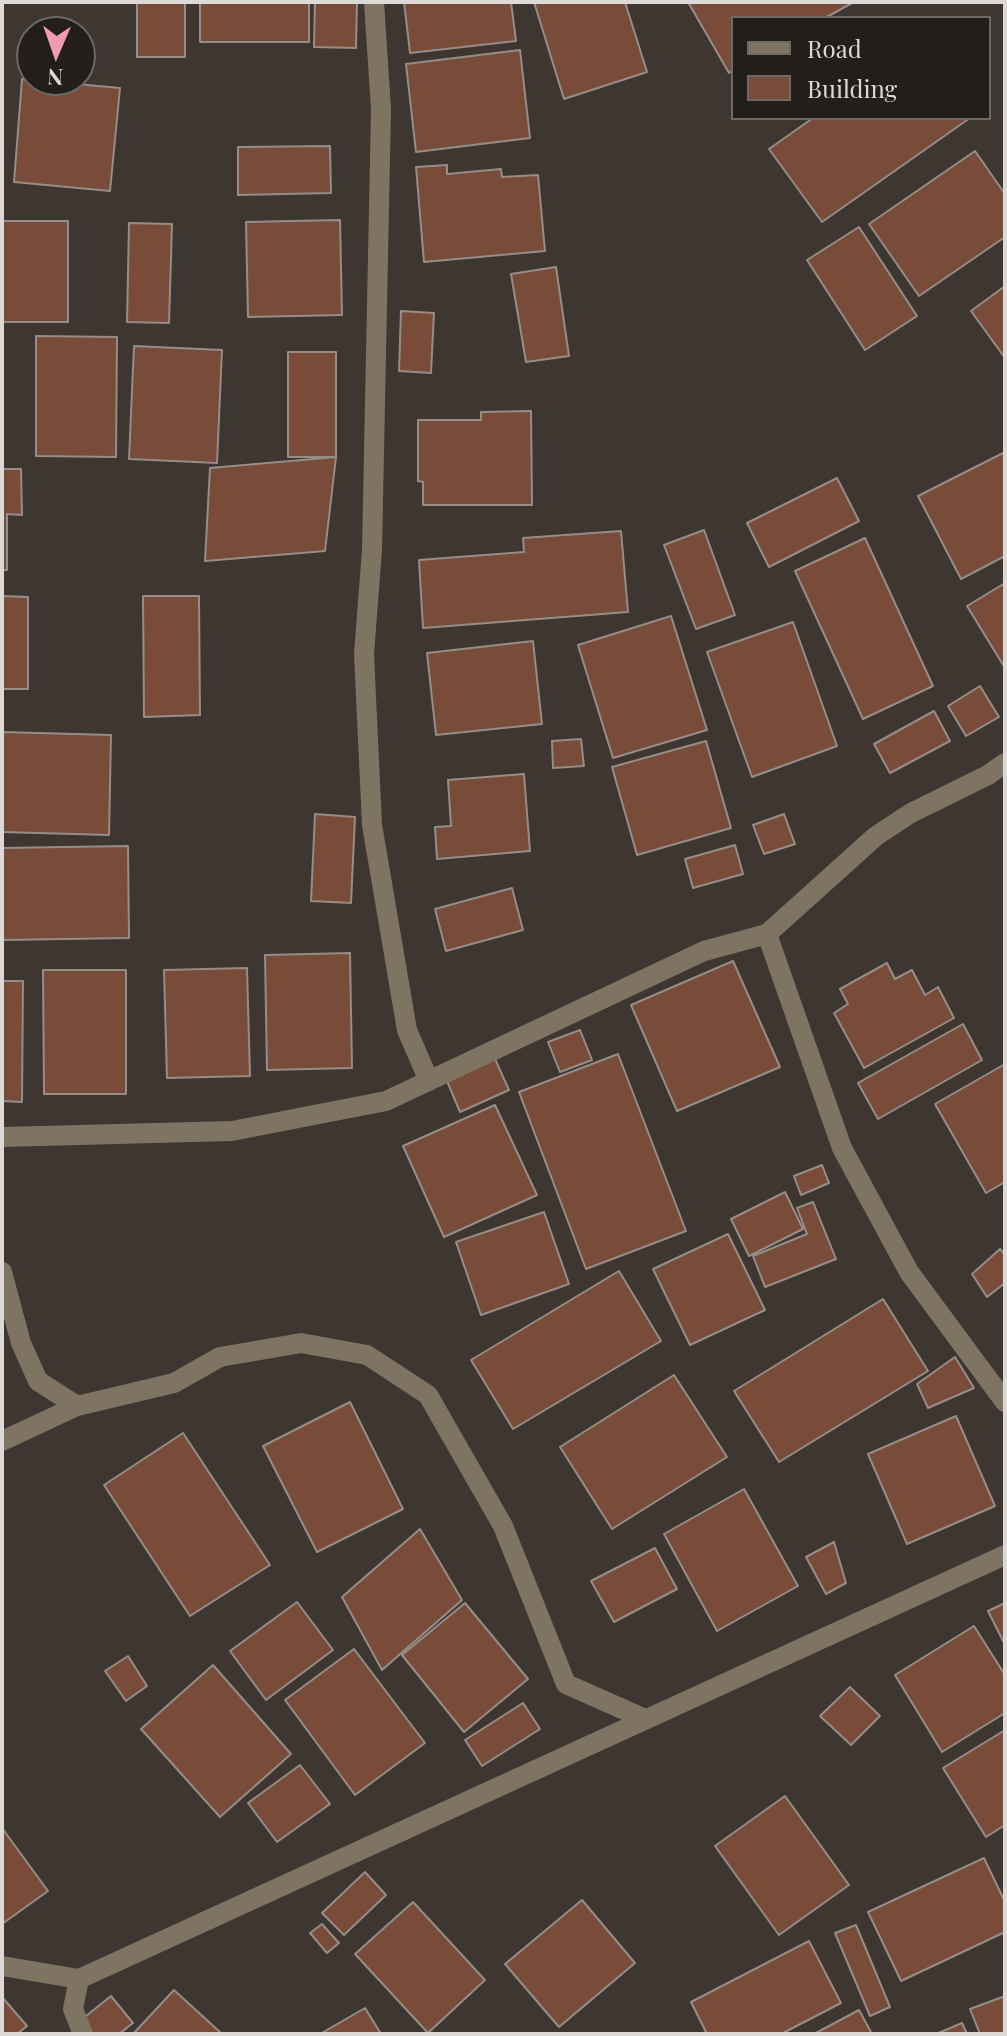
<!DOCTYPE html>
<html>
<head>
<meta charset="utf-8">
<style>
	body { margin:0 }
	#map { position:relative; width:1007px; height:2036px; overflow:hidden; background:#3d3631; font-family:"Playfair Display",serif }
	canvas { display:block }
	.frame { position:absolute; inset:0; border:4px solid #ddd9d6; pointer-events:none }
	.legend { position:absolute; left:731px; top:16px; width:260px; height:104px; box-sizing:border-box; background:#211e1c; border:2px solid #6c6966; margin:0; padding:10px 14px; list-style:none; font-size:24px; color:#ddd9d6 }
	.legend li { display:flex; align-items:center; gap:16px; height:40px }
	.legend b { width:40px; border:2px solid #6c6966 }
	.north { position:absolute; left:16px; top:16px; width:80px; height:80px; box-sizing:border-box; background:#211e1c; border:2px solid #6c6966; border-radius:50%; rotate:182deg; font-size:22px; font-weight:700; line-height:32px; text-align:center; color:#ddd9d6 }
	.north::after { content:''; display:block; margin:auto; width:28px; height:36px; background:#f19ab3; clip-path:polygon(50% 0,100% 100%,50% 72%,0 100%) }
</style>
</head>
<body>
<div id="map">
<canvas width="1007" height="2036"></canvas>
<div class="frame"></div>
<ul class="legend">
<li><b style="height:10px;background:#7f7462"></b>Road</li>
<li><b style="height:22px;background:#784c38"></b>Building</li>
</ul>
<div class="north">N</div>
</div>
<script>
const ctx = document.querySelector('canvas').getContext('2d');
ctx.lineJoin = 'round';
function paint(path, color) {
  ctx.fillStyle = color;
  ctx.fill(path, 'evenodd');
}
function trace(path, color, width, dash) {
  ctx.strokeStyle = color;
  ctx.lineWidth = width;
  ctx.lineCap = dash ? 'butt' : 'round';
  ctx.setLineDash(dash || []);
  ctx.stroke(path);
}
const building = new Path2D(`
	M 137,2 L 185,2 L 185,57 L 137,57 Z
	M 200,2 L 309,2 L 309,42 L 200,42 Z
	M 315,2 L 357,2 L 356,48 L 314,47 Z
	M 404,2 L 511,2 L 516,41 L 410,53 Z
	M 534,2 L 625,2 L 647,72 L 564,99 Z
	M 688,2 L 854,2 L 825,18 L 733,18 L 733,70 L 729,73 Z
	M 520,50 L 530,138 L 416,152 L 406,64 Z
	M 22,79 L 120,88 L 110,191 L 14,182 Z
	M 813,118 L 970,118 L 822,222 L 769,149 Z
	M 330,146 L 331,193 L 238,195 L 238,147 Z
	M 975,151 L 1005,194 L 1005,237 L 919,296 L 869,224 Z
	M 447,165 L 447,174 L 501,169 L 502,177 L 538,175 L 545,251 L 424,262 L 416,167 Z
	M 340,220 L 342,315 L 248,317 L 246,222 Z
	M 2,221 L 68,221 L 68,322 L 2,322 Z
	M 129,223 L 172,224 L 169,323 L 127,322 Z
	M 859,227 L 917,316 L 865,350 L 807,260 Z
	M 556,267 L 569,356 L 526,362 L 511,274 Z
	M 1005,286 L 1005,358 L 971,311 Z
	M 401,311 L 434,313 L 431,373 L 399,371 Z
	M 36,336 L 117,337 L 116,457 L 36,456 Z
	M 134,346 L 222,350 L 217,463 L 129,459 Z
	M 288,352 L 336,352 L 336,457 L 288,457 Z
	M 531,411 L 532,505 L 423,505 L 423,482 L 418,481 L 418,420 L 481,420 L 481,412 Z
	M 1005,452 L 1005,556 L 961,579 L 918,496 Z
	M 336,457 L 325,551 L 205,561 L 210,468 Z
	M 2,469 L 21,469 L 22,515 L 7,514 L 7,570 L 2,570 Z
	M 837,478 L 859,521 L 769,567 L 747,523 Z
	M 704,530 L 735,615 L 696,629 L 664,545 Z
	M 621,531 L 628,612 L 423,628 L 419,560 L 524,552 L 523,538 Z
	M 865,538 L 933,686 L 863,719 L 795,571 Z
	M 1005,583 L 1005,668 L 967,606 Z
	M 2,596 L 28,597 L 28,689 L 2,689 Z
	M 143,596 L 199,596 L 200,715 L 144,717 Z
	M 671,616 L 707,730 L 613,758 L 578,645 Z
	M 793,622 L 837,746 L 752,777 L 707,652 Z
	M 533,641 L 542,724 L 436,735 L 427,653 Z
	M 980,686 L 999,717 L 966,736 L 948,706 Z
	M 934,711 L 950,741 L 890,773 L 874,744 Z
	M 2,732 L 111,735 L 109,835 L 2,832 Z
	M 581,739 L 584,766 L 553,768 L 552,741 Z
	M 706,741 L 731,828 L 637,855 L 612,767 Z
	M 524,774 L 530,851 L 437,859 L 435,827 L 451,826 L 448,780 Z
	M 315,814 L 355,817 L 351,903 L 311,901 Z
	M 784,814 L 795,844 L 764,854 L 753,825 Z
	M 735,845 L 743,874 L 693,888 L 685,859 Z
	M 128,846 L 129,938 L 2,940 L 2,848 Z
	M 512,888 L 523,930 L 446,951 L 435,909 Z
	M 350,953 L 352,1068 L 267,1070 L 265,955 Z
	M 733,961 L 780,1067 L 677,1111 L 631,1005 Z
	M 887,963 L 895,979 L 912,970 L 925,995 L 938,987 L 954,1018 L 864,1068 L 834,1013 L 848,1004 L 840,989 Z
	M 247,968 L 250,1076 L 167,1078 L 164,970 Z
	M 43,970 L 126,970 L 126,1094 L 44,1094 Z
	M 2,981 L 23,981 L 22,1102 L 2,1101 Z
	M 963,1024 L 982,1060 L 878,1119 L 858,1083 Z
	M 580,1030 L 592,1060 L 560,1072 L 548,1042 Z
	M 618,1054 L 686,1231 L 586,1269 L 519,1092 Z
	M 495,1059 L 509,1090 L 460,1112 L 447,1081 Z
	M 1005,1064 L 1005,1182 L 986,1193 L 935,1104 Z
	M 495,1105 L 537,1195 L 444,1237 L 403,1146 Z
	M 822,1165 L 829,1183 L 801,1195 L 794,1176 Z
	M 785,1192 L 803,1229 L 749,1256 L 731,1219 Z
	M 813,1202 L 836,1259 L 765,1287 L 753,1256 L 807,1234 L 797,1208 Z
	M 544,1212 L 569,1284 L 481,1315 L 456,1242 Z
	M 728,1234 L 765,1310 L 690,1345 L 653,1269 Z
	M 1000,1249 L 1005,1255 L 1005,1283 L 987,1297 L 972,1274 Z
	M 619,1271 L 661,1341 L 513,1429 L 471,1360 Z
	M 883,1299 L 928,1371 L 779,1462 L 734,1391 Z
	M 955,1357 L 974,1388 L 928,1408 L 917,1384 Z
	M 674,1375 L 727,1457 L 612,1529 L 560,1447 Z
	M 350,1402 L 403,1509 L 317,1552 L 263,1446 Z
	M 956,1416 L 995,1506 L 907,1544 L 868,1454 Z
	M 183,1433 L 270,1565 L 190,1616 L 104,1485 Z
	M 744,1489 L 798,1586 L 717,1631 L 664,1534 Z
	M 420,1529 L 462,1600 L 382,1670 L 342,1597 Z
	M 834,1542 L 846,1583 L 826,1594 L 806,1557 Z
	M 655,1548 L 677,1589 L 614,1622 L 591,1581 Z
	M 297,1602 L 333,1650 L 266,1700 L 230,1651 Z
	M 465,1603 L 528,1679 L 464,1732 L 402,1655 Z
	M 1005,1603 L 1005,1645 L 988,1611 Z
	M 974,1626 L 1005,1675 L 1005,1713 L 942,1752 L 895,1675 Z
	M 354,1649 L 425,1743 L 355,1795 L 285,1700 Z
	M 128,1656 L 147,1686 L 126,1701 L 105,1671 Z
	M 213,1665 L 291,1754 L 220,1817 L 141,1729 Z
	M 850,1687 L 880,1716 L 851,1745 L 820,1716 Z
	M 523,1703 L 540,1729 L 482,1766 L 465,1740 Z
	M 1005,1730 L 1005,1825 L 986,1837 L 943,1768 Z
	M 300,1765 L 330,1804 L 277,1842 L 248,1803 Z
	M 785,1796 L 849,1885 L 779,1935 L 715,1846 Z
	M 2,1828 L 48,1891 L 2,1924 Z
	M 984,1858 L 1005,1902 L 1005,1932 L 901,1981 L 868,1912 Z
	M 365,1872 L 386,1895 L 344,1935 L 322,1913 Z
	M 582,1900 L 635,1963 L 559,2027 L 505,1964 Z
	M 413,1902 L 485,1980 L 428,2033 L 355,1954 Z
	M 322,1924 L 339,1943 L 327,1953 L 310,1933 Z
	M 856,1925 L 890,2007 L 870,2016 L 835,1933 Z
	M 809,1941 L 841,2003 L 781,2034 L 707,2034 L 691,2002 Z
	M 174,1990 L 222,2034 L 133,2034 Z
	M 111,1996 L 133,2023 L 119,2034 L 92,2034 L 81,2020 Z
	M 1005,1996 L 1005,2034 L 980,2034 L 970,2009 Z
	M 2,1997 L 27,2026 L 17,2034 L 2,2034 Z
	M 365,2008 L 381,2034 L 320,2034 Z
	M 859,2010 L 872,2034 L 814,2034 Z
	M 962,2023 L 967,2034 L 936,2034 Z`);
const minor = new Path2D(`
	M 374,2 L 381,109 L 372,550 L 364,654 L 372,825 L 407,1030 L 429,1081
	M 767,934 L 842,1148 L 909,1272 L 1005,1402
	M 2,1137 L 232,1131 L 386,1101 L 704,951 L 767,934 L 876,836 L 911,813 L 988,775 L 1005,763
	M 2,1272 L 21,1343 L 38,1381 L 77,1406
	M 2,1441 L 77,1406 L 174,1383 L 220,1357 L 301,1343 L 367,1355 L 428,1395 L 503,1526 L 566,1684 L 645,1719
	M 2,1966 L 79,1979 L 1005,1555
	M 79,1979 L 73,2009 L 83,2034`);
paint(building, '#784c38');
trace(building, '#968d89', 2);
trace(minor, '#7f7462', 20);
</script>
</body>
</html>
